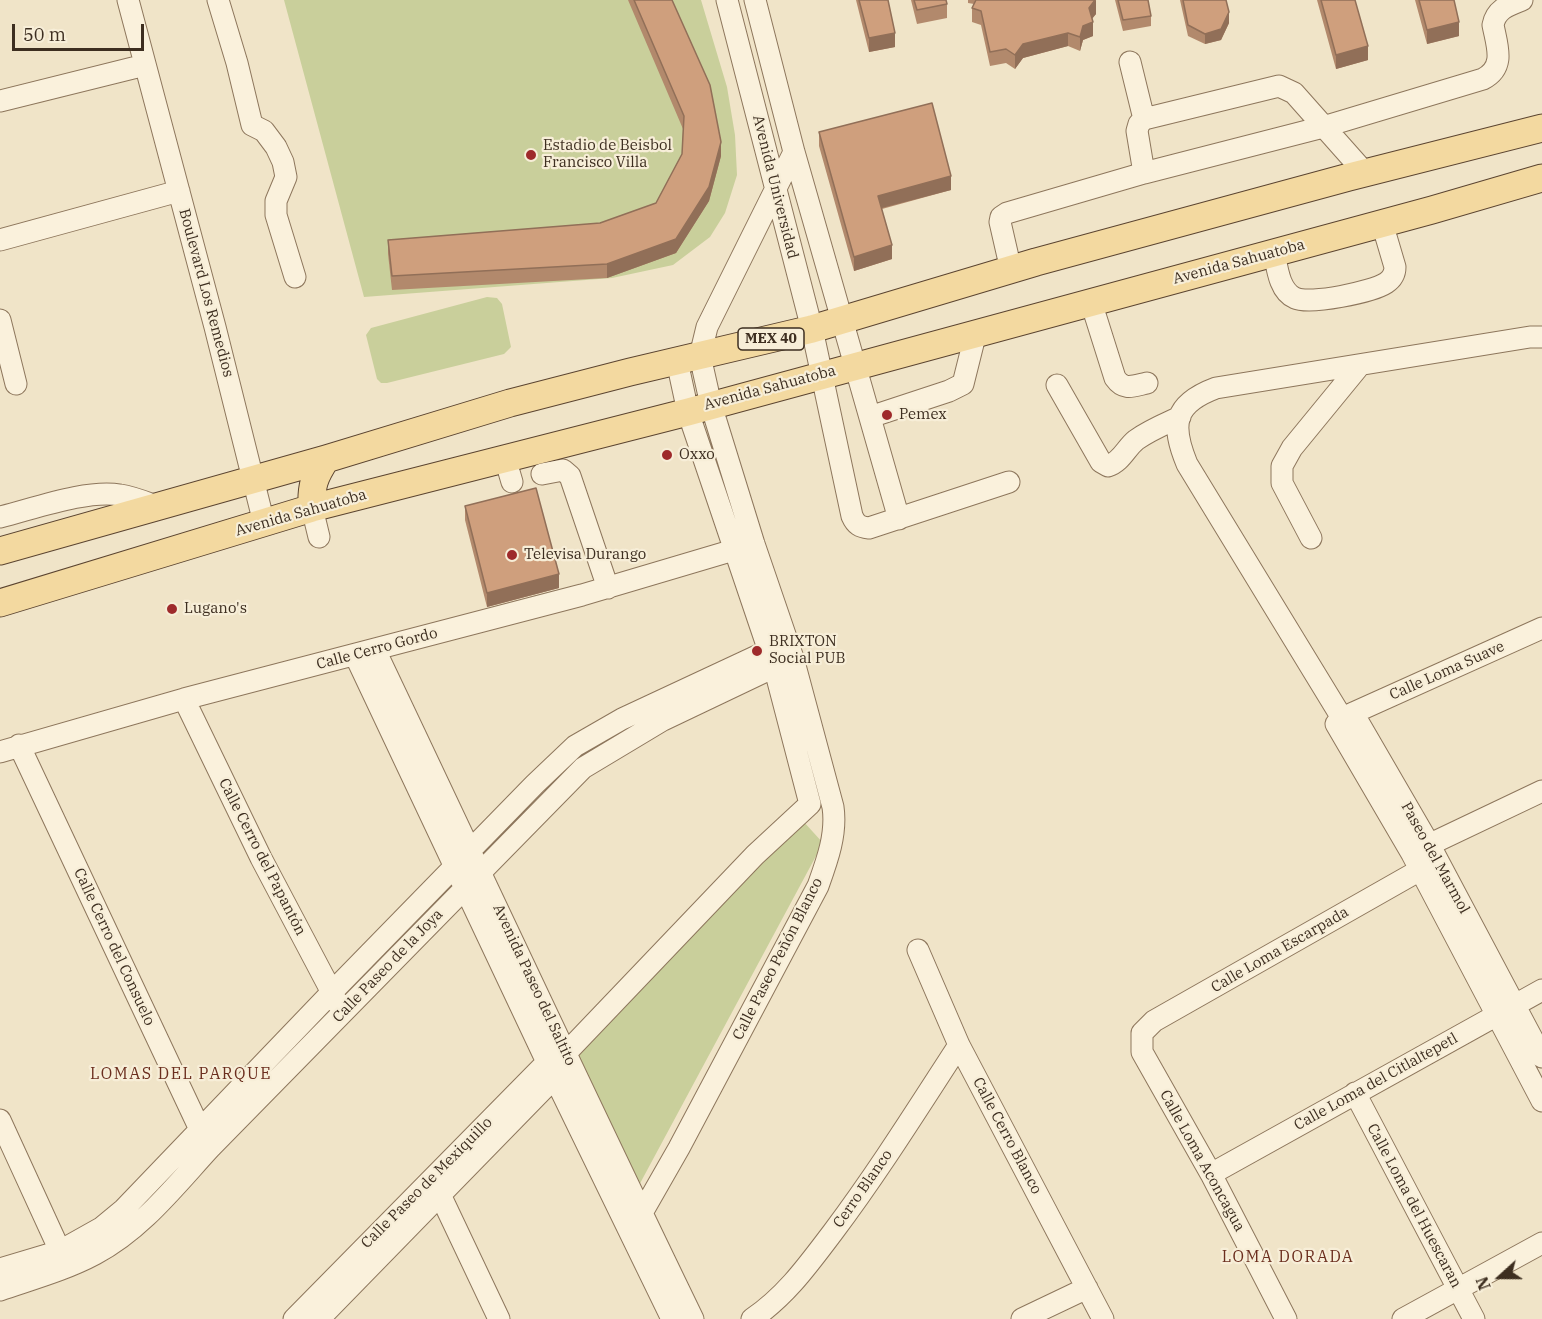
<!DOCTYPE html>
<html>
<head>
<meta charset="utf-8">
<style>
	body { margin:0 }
	#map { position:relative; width:1542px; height:1319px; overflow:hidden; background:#f0e4c8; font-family:"IBM Plex Serif",serif }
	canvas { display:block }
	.north { position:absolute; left:1470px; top:1247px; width:60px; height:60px; -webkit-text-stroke:4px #f7eed8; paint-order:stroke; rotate:249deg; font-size:16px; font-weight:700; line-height:24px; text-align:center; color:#3d2e20 }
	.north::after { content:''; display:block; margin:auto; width:21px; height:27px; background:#3d2e20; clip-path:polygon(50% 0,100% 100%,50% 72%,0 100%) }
	.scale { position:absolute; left:12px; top:24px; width:132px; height:27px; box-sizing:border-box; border:3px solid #3d2e20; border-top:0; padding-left:8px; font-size:18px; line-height:21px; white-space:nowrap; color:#3d2e20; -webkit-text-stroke:4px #f7eed8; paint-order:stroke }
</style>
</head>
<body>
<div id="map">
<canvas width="1542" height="1319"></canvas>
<div class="north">N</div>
<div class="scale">50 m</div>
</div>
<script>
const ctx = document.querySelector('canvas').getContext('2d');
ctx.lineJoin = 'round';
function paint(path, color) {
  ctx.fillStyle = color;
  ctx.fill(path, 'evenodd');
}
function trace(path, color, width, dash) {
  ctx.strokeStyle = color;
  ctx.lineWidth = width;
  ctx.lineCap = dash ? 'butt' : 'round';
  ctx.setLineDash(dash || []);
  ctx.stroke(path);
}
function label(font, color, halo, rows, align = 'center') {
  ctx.font = font + ' "IBM Plex Serif",serif';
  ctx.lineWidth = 4.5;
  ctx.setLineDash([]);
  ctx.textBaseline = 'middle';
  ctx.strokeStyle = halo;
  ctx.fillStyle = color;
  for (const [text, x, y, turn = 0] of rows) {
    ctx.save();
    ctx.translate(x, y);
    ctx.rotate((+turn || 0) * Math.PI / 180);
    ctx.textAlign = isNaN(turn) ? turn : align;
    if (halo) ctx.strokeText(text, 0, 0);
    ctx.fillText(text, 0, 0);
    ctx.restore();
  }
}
const green = new Path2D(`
	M 284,0 L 701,0 L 727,87 L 735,135 L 737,175 L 725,213 L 710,237 L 673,265 L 612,278 L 364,297 Z
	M 487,297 L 497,298 L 502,304 L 511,347 L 504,354 L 387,383 L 381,383 L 377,379 L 366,335 L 371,328 Z
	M 803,821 L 823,843 L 637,1189 L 574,1059 Z`);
const minor = new Path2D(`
	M 128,0 L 215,327 L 264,523
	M 218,0 L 237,63 L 252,125 L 264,131 L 276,147 L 283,162 L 286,177 L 276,201 L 276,215 L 295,277
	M 727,0 L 812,329 L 852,516 C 856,525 860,527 869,528 L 1009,482
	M 755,0 L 794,152 L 899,519
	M 1130,62 L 1144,119
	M 0,101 L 145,65
	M 1144,173 L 1137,131 L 1139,124 L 1144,119 L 1279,86 L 1294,93 L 1365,173
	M 0,240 L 179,191
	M 1274,252 C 1277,267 1279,291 1295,298 C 1310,305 1372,292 1386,283 C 1392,279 1395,274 1395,267 L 1382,223
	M 1011,270 L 1000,222 L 1001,217 L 1007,213 L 1144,173 L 1323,127 L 1483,79 C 1506,67 1497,46 1493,25 C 1496,9 1509,5 1522,0
	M 1091,302 L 1115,378 C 1124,391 1133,386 1147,383
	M 0,320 L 16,384
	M 677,361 L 688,412 L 774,666 L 810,804
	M 1057,385 L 1101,462 L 1108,466 C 1121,462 1126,448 1136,440 C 1150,430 1165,424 1180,417
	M 870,417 L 949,391 L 963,384 L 976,332
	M 505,458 L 512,482
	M 542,474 L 563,470 L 570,476 L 608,588
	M 312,508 L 319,537
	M 0,517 C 33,509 87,489 120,495 C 133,497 145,502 156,506
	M 1311,538 L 1282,483 L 1282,466 L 1292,448 L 1360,365
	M 1542,628 L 1342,718 L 1336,724 L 1412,854 L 1542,1101
	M 375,650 C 481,873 585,1097 693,1319
	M 355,655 L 547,1062 L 672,1319
	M 184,699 L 261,858 L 338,1004
	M 1353,713 L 1429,844 L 1542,1057
	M 1342,718 L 1187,464 C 1171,425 1173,404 1216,388 L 1530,337 L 1542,337
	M 19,745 L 205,1140
	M 0,752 L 184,699 L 582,595 L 754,544
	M 1418,850 L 1542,791
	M 918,950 L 959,1045 L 1103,1319
	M 565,1054 L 755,855 L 810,804
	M 1355,1093 L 1474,1319
	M 0,1120 L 66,1264
	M 1211,1174 L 1542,990
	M 435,1184 L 499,1319
	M 631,1232 L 679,1148 L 818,886 C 827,861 837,834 833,807 L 793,658 L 754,544 L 711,405 L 700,356 L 707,327 L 794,152
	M 0,1269 L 60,1251 L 101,1228 L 124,1209 L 332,992 L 535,784 L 575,746 L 622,719 L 787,642
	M 0,1290 C 32,1279 65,1270 95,1254 C 141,1230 175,1186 210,1148 L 583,768 L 663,720 L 793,658
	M 294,1319 L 555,1054
	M 319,1319 L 564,1068
	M 752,1319 C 786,1296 808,1265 833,1232 C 878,1172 918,1108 959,1045
	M 1022,1319 L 1087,1288
	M 1286,1319 L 1211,1174 L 1142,1052 L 1142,1033 L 1154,1021 L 1420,870
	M 1403,1319 L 1542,1243`);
const major = new Path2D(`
	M 312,508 C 311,486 314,477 326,459
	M 0,551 L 326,459 L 510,403 L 630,372 L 812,329 L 1036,262 L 1349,177 L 1542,128
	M 0,603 L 312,508 L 688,412 L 1432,210 L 1542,178`);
const wall = new Path2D(`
	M 628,0 L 672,0 L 721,156 L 709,201 L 676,253 L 607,278 L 392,290 L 388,254 L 388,240 L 600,223 L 656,203 L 682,154 L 683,129 Z
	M 856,0 L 888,0 L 895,47 L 869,52 Z
	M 911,0 L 946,0 L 947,4 L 947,18 L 917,24 Z
	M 968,0 L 1096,0 L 1096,14 L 1092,19 L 1093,36 L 1083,40 L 1080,51 L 1068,46 L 1023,58 L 1015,69 L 1006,63 L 990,66 L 981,25 L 972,22 L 972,8 L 974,4 L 968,3 Z
	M 1115,0 L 1148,0 L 1151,16 L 1151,26 L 1123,31 Z
	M 1180,0 L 1226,0 L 1229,23 L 1221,40 L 1205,44 L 1188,36 Z
	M 1317,0 L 1355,0 L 1368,60 L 1336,69 Z
	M 1415,0 L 1454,0 L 1459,36 L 1427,44 Z
	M 819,132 L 951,190 L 882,209 L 892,259 L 854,271 L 819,146 Z
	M 465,506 L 559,588 L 487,607 L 465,520 Z`);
const shadedWall = new Path2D(`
	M 1096,0 L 1096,14 L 1089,22 L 1089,8 Z
	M 1229,12 L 1229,23 L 1221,40 L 1205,44 L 1205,34 Z
	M 1093,22 L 1093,36 L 1083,40 L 1080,51 L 1080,37 L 1083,26 Z
	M 1459,22 L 1459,36 L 1427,44 L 1427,30 Z
	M 895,33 L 895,47 L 869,52 L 869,38 Z
	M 1068,33 L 1068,46 L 1023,58 L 1015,69 L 1015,55 L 1023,44 Z
	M 1368,46 L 1368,60 L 1336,69 L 1336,55 Z
	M 721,142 L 721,156 L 709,201 L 676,253 L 607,278 L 607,264 Z
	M 951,176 L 951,190 L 878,209 L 878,196 Z
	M 892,245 L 892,259 L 854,271 L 854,257 Z
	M 559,574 L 559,588 L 487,607 L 487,593 Z`);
const building = new Path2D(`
	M 634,0 L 672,0 L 710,85 L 721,142 L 709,187 L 676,239 L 607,264 L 392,276 L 388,240 L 600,223 L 656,203 L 682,154 L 684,116 Z
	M 859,0 L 888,0 L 895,33 L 869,38 Z
	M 914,0 L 946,0 L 947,4 L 917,10 Z
	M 976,0 L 1095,0 L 1089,8 L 1093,22 L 1083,26 L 1080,37 L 1068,33 L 1023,44 L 1015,55 L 1006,49 L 990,52 L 981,11 L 972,8 Z
	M 1118,0 L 1148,0 L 1151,16 L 1123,20 Z
	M 1183,0 L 1226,0 L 1229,12 L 1221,29 L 1205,34 L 1188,25 Z
	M 1321,0 L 1355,0 L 1368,46 L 1336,55 Z
	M 1419,0 L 1454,0 L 1459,22 L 1427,30 Z
	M 932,103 L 951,176 L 878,196 L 892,245 L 854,257 L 819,132 Z
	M 536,488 L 559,574 L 487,593 L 465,506 Z`);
const markers = [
	[531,155,6,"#9e2a2b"],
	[887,415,6,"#9e2a2b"],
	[667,455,6,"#9e2a2b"],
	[512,555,6,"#9e2a2b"],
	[172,609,6,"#9e2a2b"],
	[757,651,6,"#9e2a2b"]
];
const shields = [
	[771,339,66]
];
const shieldNames = [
	["MEX 40",771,339]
];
const poiNames = [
	["Estadio de Beisbol",543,146],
	["Francisco Villa",543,163],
	["Pemex",899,415],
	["Oxxo",679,455],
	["Televisa Durango",524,555],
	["Lugano's",184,609],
	["BRIXTON",769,642],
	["Social PUB",769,659]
];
const streetNames = [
	["Avenida Universidad",775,187,76],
	["Avenida Sahuatoba",1239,262,-15],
	["Boulevard Los Remedios",206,293,75],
	["Avenida Sahuatoba",770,388,-15],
	["Avenida Sahuatoba",301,513,-16],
	["Calle Cerro Gordo",377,649,-15],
	["Calle Loma Suave",1447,671,-24],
	["Calle Cerro del Papantón",262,857,63],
	["Paseo del Marmol",1435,858,61],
	["Calle Cerro del Consuelo",114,947,65],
	["Calle Loma Escarpada",1280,950,-30],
	["Calle Paseo Peñón Blanco",778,959,-63],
	["Calle Paseo de la Joya",388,966,-46],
	["Avenida Paseo del Saltito",534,985,65],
	["Calle Loma del Citlaltepetl",1376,1082,-29],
	["Calle Cerro Blanco",1007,1136,62],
	["Calle Loma Aconcagua",1202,1161,61],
	["Calle Paseo de Mexiquillo",427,1183,-45],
	["Cerro Blanco",863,1189,-55],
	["Calle Loma del Huescaran",1414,1206,62]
];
const neighbourhoodNames = [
	["LOMAS DEL PARQUE",181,1074],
	["LOMA DORADA",1288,1257]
];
paint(green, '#c9cf9b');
trace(minor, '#8d765c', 23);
trace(major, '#5b4430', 29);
trace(minor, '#faf1dc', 21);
trace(major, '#f3d9a0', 27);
paint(wall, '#b2896c');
paint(shadedWall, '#916f58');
paint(building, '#cf9f7d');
trace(building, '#916f58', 1.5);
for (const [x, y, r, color] of markers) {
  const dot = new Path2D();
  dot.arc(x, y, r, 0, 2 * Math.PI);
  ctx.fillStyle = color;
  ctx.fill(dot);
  trace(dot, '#f7eed8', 2);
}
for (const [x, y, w] of shields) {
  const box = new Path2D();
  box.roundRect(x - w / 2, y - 11, w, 22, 4.5);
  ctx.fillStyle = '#f7eed8';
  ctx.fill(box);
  trace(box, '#3d2e20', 1.5);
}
label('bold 14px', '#3d2e20', null, shieldNames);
label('15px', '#3d2e20', '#f7eed8', poiNames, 'left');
label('15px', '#3d2e20', '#f7eed8', streetNames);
ctx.letterSpacing = '1.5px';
label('16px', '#6b2e1e', '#f7eed8', neighbourhoodNames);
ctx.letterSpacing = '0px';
</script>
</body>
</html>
